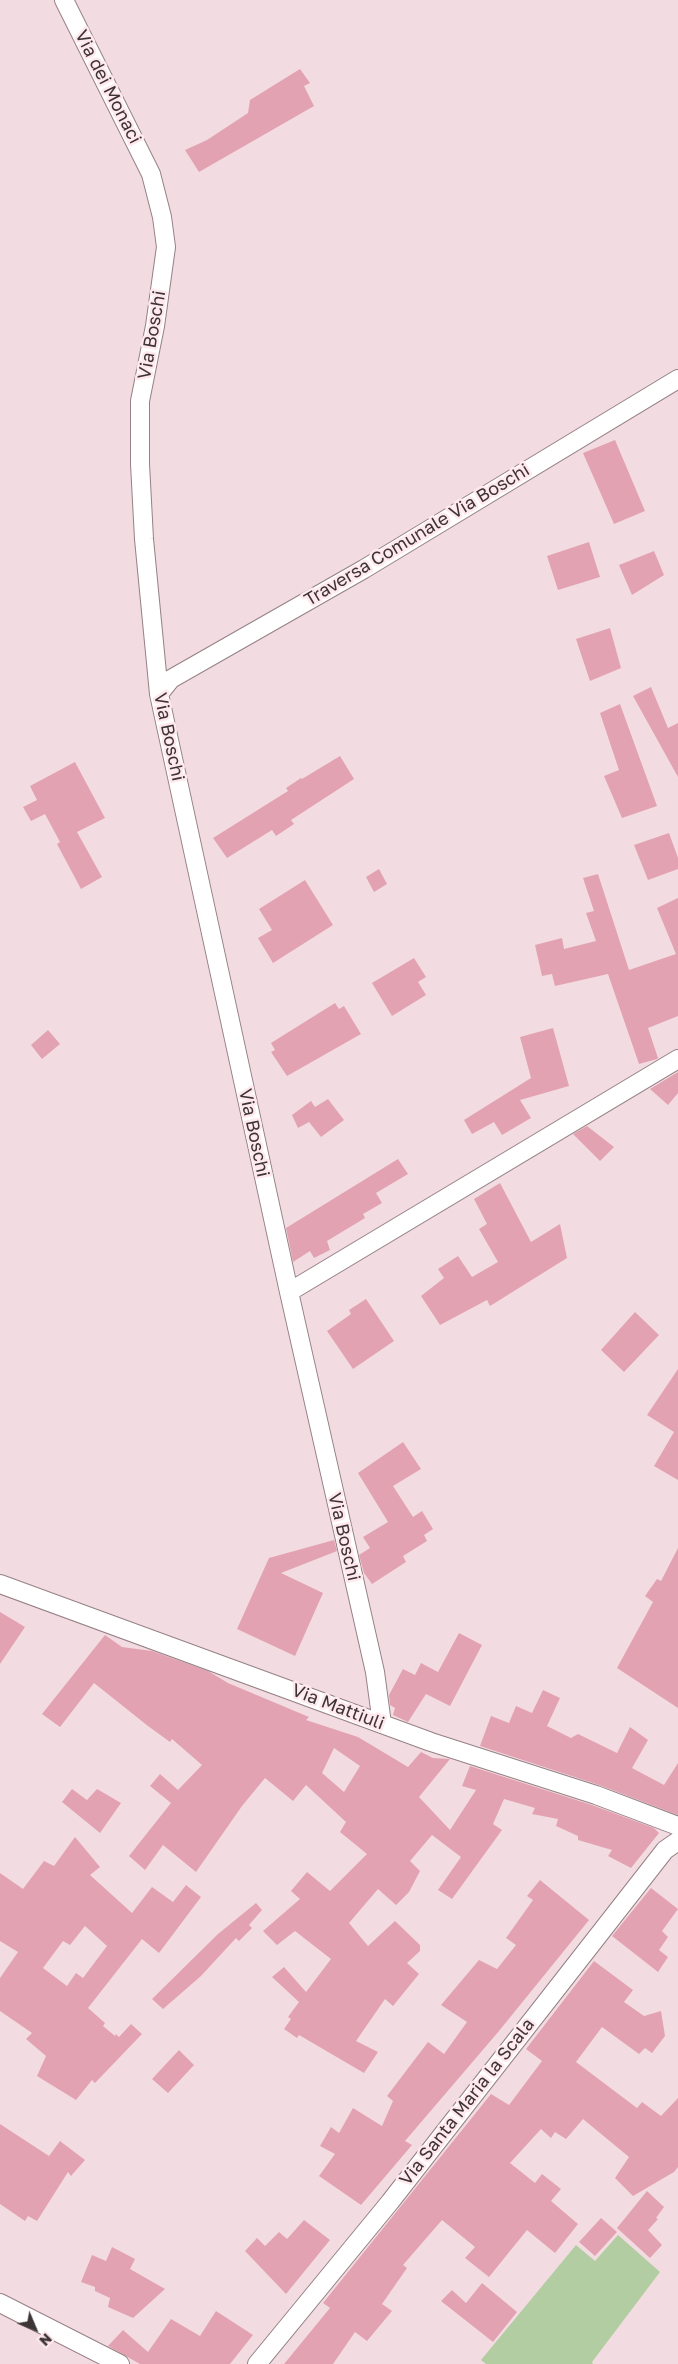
<!DOCTYPE html>
<html>
<head>
<meta charset="utf-8">
<style>
	body { margin:0 }
	#map { position:relative; width:678px; height:2364px; overflow:hidden; background:#f2dce1; font-family:"Golos Text",sans-serif }
	canvas { display:block }
	.north { position:absolute; left:10px; top:2304px; width:50px; height:50px; -webkit-text-stroke:4px #ffe9ee; paint-order:stroke; rotate:135deg; font-size:14px; font-weight:700; line-height:20px; text-align:center; color:#3c3436 }
	.north::after { content:''; display:block; margin:auto; width:18px; height:22px; background:#3c3436; clip-path:polygon(50% 0,100% 100%,50% 72%,0 100%) }
</style>
</head>
<body>
<div id="map">
<canvas width="678" height="2364"></canvas>
<div class="north">N</div>
</div>
<script>
const ctx = document.querySelector('canvas').getContext('2d');
ctx.lineJoin = 'round';
function paint(path, color) {
  ctx.fillStyle = color;
  ctx.fill(path, 'evenodd');
}
function trace(path, color, width, dash) {
  ctx.strokeStyle = color;
  ctx.lineWidth = width;
  ctx.lineCap = dash ? 'butt' : 'round';
  ctx.setLineDash(dash || []);
  ctx.stroke(path);
}
function label(font, color, halo, rows, align = 'center') {
  ctx.font = font + ' "Golos Text",sans-serif';
  ctx.lineWidth = 5;
  ctx.setLineDash([]);
  ctx.textBaseline = 'middle';
  ctx.strokeStyle = halo;
  ctx.fillStyle = color;
  for (const [text, x, y, turn = 0] of rows) {
    ctx.save();
    ctx.translate(x, y);
    ctx.rotate((+turn || 0) * Math.PI / 180);
    ctx.textAlign = isNaN(turn) ? turn : align;
    if (halo) ctx.strokeText(text, 0, 0);
    ctx.fillText(text, 0, 0);
    ctx.restore();
  }
}
const green = new Path2D(`
	M 618,2235 L 660,2272 L 592,2362 L 593,2364 L 486,2364 L 481,2360 L 576,2245 L 595,2261 Z`);
const building = new Path2D(`
	M 300,69 L 310,83 L 304,86 L 314,106 L 199,172 L 185,150 L 207,140 L 248,113 L 250,100 Z
	M 615,440 L 645,511 L 614,524 L 583,453 Z
	M 589,542 L 600,577 L 558,590 L 547,556 Z
	M 654,551 L 664,575 L 632,595 L 619,565 Z
	M 610,628 L 621,668 L 590,681 L 576,639 Z
	M 651,687 L 668,728 L 678,723 L 678,777 L 633,696 Z
	M 620,704 L 657,806 L 622,818 L 604,776 L 619,770 L 600,713 Z
	M 340,756 L 354,779 L 291,820 L 294,824 L 276,836 L 272,830 L 227,858 L 213,838 L 288,791 L 286,788 L 301,778 L 302,779 Z
	M 75,762 L 105,818 L 77,832 L 102,877 L 81,889 L 57,844 L 60,842 L 45,814 L 31,821 L 23,807 L 37,800 L 30,786 Z
	M 669,833 L 678,858 L 678,869 L 648,880 L 634,845 Z
	M 379,869 L 387,884 L 374,892 L 366,877 Z
	M 598,874 L 629,970 L 676,954 L 657,908 L 678,898 L 678,1016 L 648,1028 L 658,1058 L 657,1059 L 639,1064 L 608,974 L 555,986 L 552,974 L 542,976 L 535,945 L 562,938 L 564,949 L 596,941 L 586,913 L 594,911 L 583,878 Z
	M 305,880 L 333,925 L 273,963 L 258,938 L 272,930 L 259,909 Z
	M 414,958 L 426,977 L 418,982 L 426,995 L 392,1016 L 372,983 Z
	M 335,1003 L 339,1009 L 344,1006 L 361,1034 L 287,1076 L 271,1052 L 275,1050 L 271,1043 Z
	M 553,1028 L 569,1086 L 520,1100 L 531,1118 L 502,1135 L 494,1122 L 472,1134 L 464,1120 L 531,1078 L 520,1037 Z
	M 48,1030 L 60,1044 L 42,1059 L 31,1045 Z
	M 678,1072 L 678,1093 L 668,1105 L 650,1089 Z
	M 328,1099 L 344,1120 L 321,1137 L 309,1122 L 298,1128 L 292,1115 L 311,1101 L 315,1107 Z
	M 587,1126 L 614,1147 L 600,1161 L 573,1134 Z
	M 398,1159 L 408,1174 L 376,1193 L 382,1203 L 363,1214 L 365,1218 L 327,1241 L 330,1250 L 314,1258 L 310,1251 L 293,1262 L 286,1228 Z
	M 500,1183 L 531,1242 L 560,1224 L 567,1258 L 490,1306 L 487,1300 L 440,1325 L 421,1296 L 444,1278 L 438,1269 L 458,1256 L 472,1277 L 498,1262 L 479,1229 L 487,1224 L 474,1199 Z
	M 366,1299 L 394,1341 L 353,1369 L 327,1331 L 351,1314 L 349,1310 Z
	M 635,1312 L 659,1335 L 624,1372 L 601,1350 Z
	M 678,1369 L 678,1480 L 654,1466 L 674,1432 L 647,1415 Z
	M 403,1442 L 421,1469 L 393,1486 L 413,1517 L 422,1511 L 433,1529 L 424,1535 L 427,1541 L 403,1556 L 406,1562 L 372,1584 L 364,1573 L 359,1555 L 370,1548 L 363,1537 L 388,1522 L 358,1473 Z
	M 334,1540 L 337,1551 L 281,1573 L 323,1593 L 295,1656 L 237,1629 L 269,1558 Z
	M 678,1548 L 678,1708 L 617,1668 L 653,1602 L 645,1596 L 657,1579 L 661,1581 Z
	M 0,1612 L 25,1627 L 0,1664 Z
	M 459,1633 L 482,1645 L 450,1706 L 426,1694 L 408,1722 L 393,1715 L 395,1708 L 390,1705 L 389,1695 L 403,1669 L 415,1675 L 421,1663 L 438,1672 Z
	M 105,1635 L 122,1647 L 152,1651 L 208,1671 L 228,1683 L 309,1717 L 306,1720 L 358,1737 L 408,1767 L 421,1752 L 433,1758 L 450,1759 L 419,1797 L 450,1830 L 476,1790 L 462,1786 L 470,1766 L 592,1805 L 654,1828 L 659,1833 L 631,1868 L 608,1856 L 612,1850 L 578,1840 L 578,1836 L 556,1826 L 558,1819 L 532,1814 L 535,1808 L 504,1799 L 493,1824 L 502,1830 L 452,1899 L 438,1890 L 461,1857 L 432,1835 L 410,1861 L 420,1871 L 409,1892 L 396,1905 L 378,1889 L 349,1923 L 368,1946 L 395,1921 L 420,1945 L 420,1951 L 407,1963 L 419,1974 L 393,2006 L 385,1999 L 356,2041 L 378,2052 L 364,2073 L 299,2035 L 297,2038 L 284,2029 L 291,2019 L 288,2017 L 299,2002 L 272,1977 L 284,1967 L 306,1992 L 331,1959 L 295,1931 L 277,1945 L 263,1931 L 300,1899 L 291,1891 L 307,1872 L 330,1891 L 367,1854 L 340,1832 L 346,1822 L 306,1785 L 293,1801 L 265,1778 L 242,1806 L 196,1872 L 163,1845 L 145,1870 L 129,1856 L 171,1803 L 150,1786 L 160,1774 L 178,1790 L 202,1765 L 172,1739 L 170,1742 L 148,1726 L 94,1683 L 60,1727 L 42,1714 ZM 334,1748 L 360,1766 L 344,1792 L 322,1773 Z
	M 543,1690 L 560,1698 L 547,1726 L 571,1738 L 578,1734 L 617,1753 L 630,1727 L 648,1740 L 632,1768 L 664,1785 L 678,1763 L 678,1815 L 599,1785 L 480,1746 L 491,1716 L 509,1723 L 516,1706 L 532,1713 Z
	M 72,1789 L 87,1800 L 97,1789 L 121,1803 L 100,1833 L 62,1802 Z
	M 75,1837 L 100,1867 L 90,1875 L 132,1913 L 152,1887 L 173,1902 L 186,1885 L 201,1897 L 159,1953 L 142,1939 L 88,2008 L 105,2023 L 103,2026 L 115,2036 L 116,2034 L 119,2037 L 131,2024 L 142,2034 L 95,2083 L 92,2080 L 76,2100 L 37,2076 L 46,2056 L 26,2039 L 32,2033 L 0,2011 L 0,1978 L 18,1952 L 0,1941 L 0,1873 L 23,1889 L 44,1861 L 54,1866 ZM 85,1926 L 107,1946 L 83,1978 L 76,1973 L 67,1986 L 43,1968 L 63,1941 L 70,1945 Z
	M 540,1880 L 589,1920 L 499,2031 L 405,2141 L 412,2145 L 361,2205 L 319,2176 L 335,2154 L 320,2146 L 331,2127 L 339,2133 L 353,2108 L 382,2126 L 393,2101 L 387,2096 L 428,2042 L 444,2054 L 467,2022 L 441,2005 L 479,1960 L 497,1969 L 516,1945 L 506,1938 L 533,1900 L 527,1896 Z
	M 651,1888 L 678,1909 L 662,1931 L 668,1937 L 659,1950 L 668,1957 L 658,1972 L 612,1936 Z
	M 256,1903 L 262,1910 L 249,1925 L 252,1928 L 239,1941 L 236,1938 L 201,1976 L 163,2009 L 152,1999 L 218,1934 Z
	M 594,1961 L 633,1990 L 624,2002 L 644,2016 L 661,2011 L 665,2036 L 652,2053 L 645,2048 L 639,2054 L 602,2027 L 576,2062 L 637,2108 L 642,2102 L 661,2116 L 678,2098 L 678,2167 L 674,2172 L 633,2196 L 615,2178 L 629,2157 L 583,2119 L 566,2139 L 555,2132 L 551,2138 L 541,2129 L 510,2163 L 535,2183 L 542,2174 L 561,2189 L 551,2201 L 578,2224 L 555,2253 L 527,2230 L 489,2277 L 465,2258 L 475,2247 L 442,2220 L 403,2265 L 407,2268 L 382,2304 L 392,2311 L 367,2341 L 355,2332 L 333,2364 L 284,2364 L 330,2308 L 323,2303 L 491,2094 L 509,2105 L 542,2061 L 526,2049 Z
	M 179,2050 L 194,2065 L 168,2093 L 152,2079 Z
	M 0,2124 L 49,2156 L 60,2141 L 85,2160 L 71,2176 L 68,2172 L 37,2221 L 28,2216 L 25,2221 L 0,2204 Z
	M 647,2191 L 664,2207 L 656,2218 L 658,2219 L 648,2230 L 662,2245 L 650,2258 L 617,2228 Z
	M 601,2218 L 617,2232 L 595,2256 L 579,2242 Z
	M 304,2220 L 330,2240 L 286,2294 L 245,2251 L 257,2238 L 265,2246 L 279,2232 L 287,2239 Z
	M 112,2247 L 135,2259 L 130,2269 L 165,2289 L 133,2318 L 108,2307 L 110,2298 L 95,2291 L 95,2287 L 81,2282 L 92,2255 L 106,2261 Z
	M 482,2283 L 517,2312 L 493,2342 L 441,2301 L 452,2290 L 466,2303 Z
	M 216,2311 L 253,2335 L 230,2364 L 140,2364 L 108,2346 L 123,2330 L 148,2352 L 171,2319 L 200,2336 Z`);
const minor = new Path2D(`
	M 64,0 L 151,174 L 162,217 L 166,247 L 155,326 L 140,401 L 140,464 L 144,539 L 159,694 L 289,1292 L 375,1672 L 382,1724
	M 159,694 L 171,679 L 364,569 L 678,379
	M 289,1292 L 678,1059
	M 0,1584 L 431,1742 L 596,1795 L 678,1826
	M 0,2303 L 120,2364
	M 257,2364 L 390,2202 L 665,1850 L 678,1841`);
const streetNames = [
	["Via dei Monaci",108,87,63],
	["Via Boschi",152,335,-80],
	["Traversa Comunale Via Boschi",417,535,-31],
	["Via Boschi",169,737,78],
	["Via Boschi",254,1133,78],
	["Via Boschi",344,1537,77],
	["Via Mattiuli",338,1707,21],
	["Via Santa Maria la Scala",467,2102,-52]
];
paint(green, '#b1cda1');
paint(building, '#e3a2b2');
trace(minor, '#958186', 20);
trace(minor, '#fff', 18);
label('18px', '#3c3436', '#ffe9ee', streetNames);
</script>
</body>
</html>
